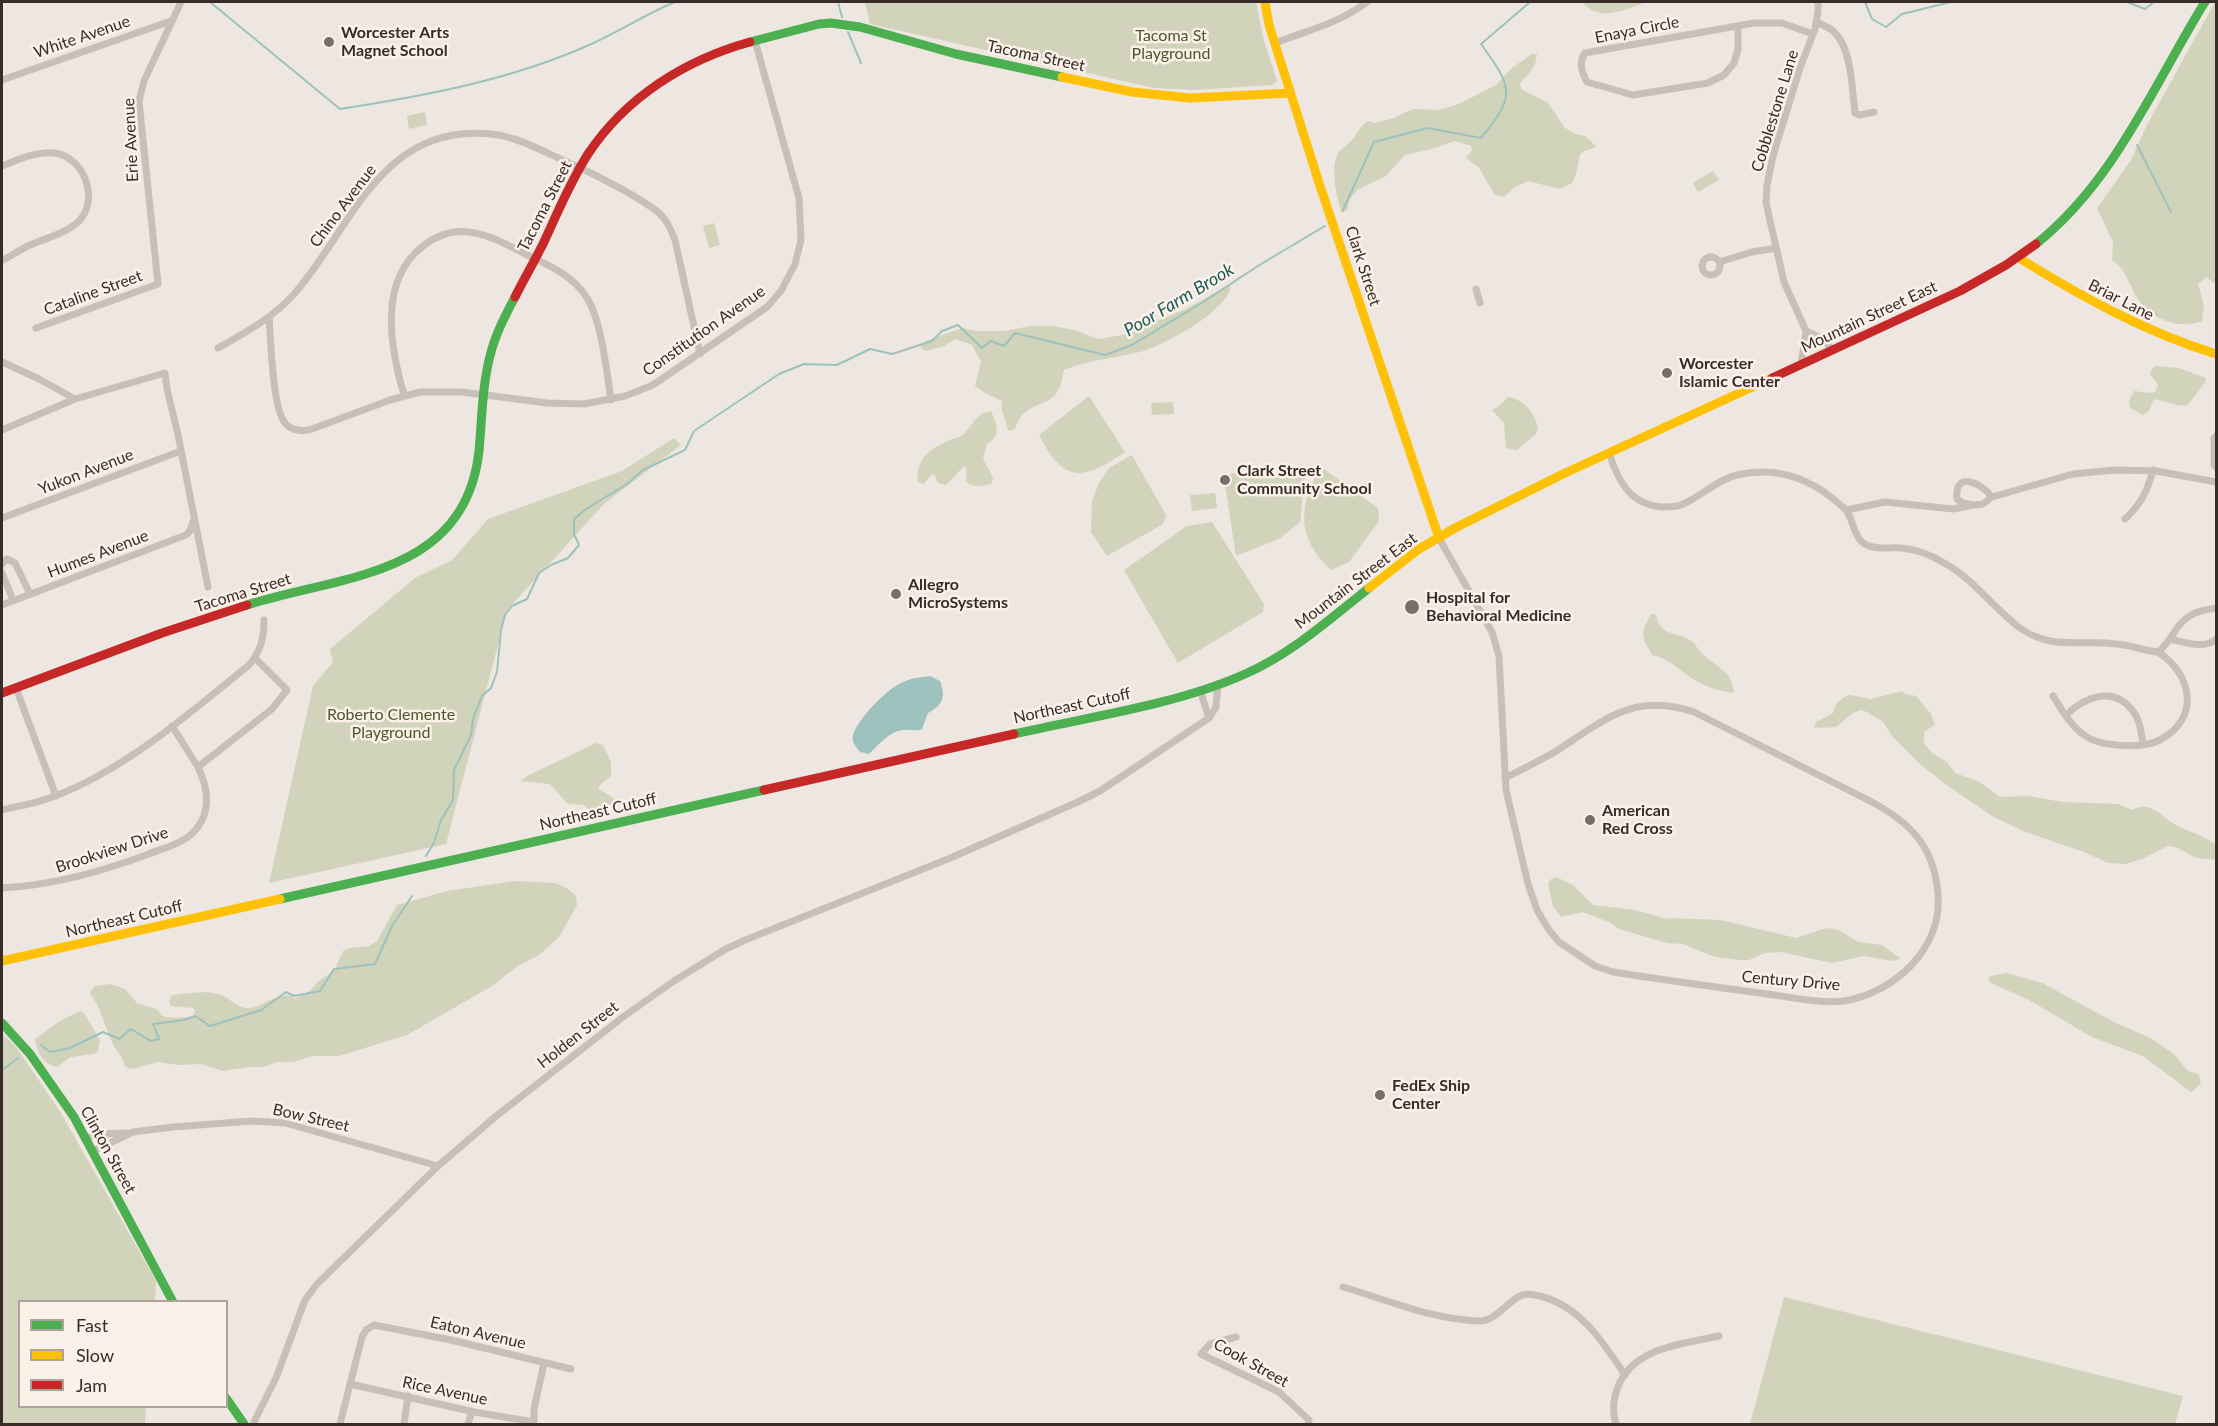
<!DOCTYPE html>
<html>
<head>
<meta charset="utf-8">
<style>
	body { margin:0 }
	#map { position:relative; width:2218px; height:1426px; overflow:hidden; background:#eee7e1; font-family:Lato,sans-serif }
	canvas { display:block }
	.frame { position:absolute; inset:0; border:3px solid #392c28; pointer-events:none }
	.legend { position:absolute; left:18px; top:1300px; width:210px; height:108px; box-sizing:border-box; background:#fbf1e9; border:2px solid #ada29c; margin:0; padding:8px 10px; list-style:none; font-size:18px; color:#392c28 }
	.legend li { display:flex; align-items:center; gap:12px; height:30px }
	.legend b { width:30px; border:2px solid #ada29c }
</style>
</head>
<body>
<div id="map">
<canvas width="2218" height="1426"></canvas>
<div class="frame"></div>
<ul class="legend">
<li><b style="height:8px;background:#4caf50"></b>Fast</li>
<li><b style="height:8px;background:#ffc107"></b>Slow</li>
<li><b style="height:8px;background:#c62828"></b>Jam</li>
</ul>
</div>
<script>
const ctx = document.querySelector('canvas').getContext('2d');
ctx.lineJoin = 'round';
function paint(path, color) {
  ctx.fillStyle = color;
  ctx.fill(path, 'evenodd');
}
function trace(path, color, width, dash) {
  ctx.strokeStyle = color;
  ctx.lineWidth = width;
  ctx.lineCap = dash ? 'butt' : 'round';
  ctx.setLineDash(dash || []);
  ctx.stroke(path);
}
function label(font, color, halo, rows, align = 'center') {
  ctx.font = font + ' Lato,sans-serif';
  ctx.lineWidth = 5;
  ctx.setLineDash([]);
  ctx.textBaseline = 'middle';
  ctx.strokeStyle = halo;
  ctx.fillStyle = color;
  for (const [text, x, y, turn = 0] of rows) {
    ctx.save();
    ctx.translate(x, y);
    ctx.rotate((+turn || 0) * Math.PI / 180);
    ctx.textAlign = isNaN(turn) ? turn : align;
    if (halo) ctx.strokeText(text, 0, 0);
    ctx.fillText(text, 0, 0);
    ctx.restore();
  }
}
const green = new Path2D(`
	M 865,2 L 1256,2 L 1263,37 L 1277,81 L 1272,85 L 1194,90 L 1154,88 L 870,24 Z
	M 1582,2 L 1647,2 C 1632,7 1610,18 1594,11 C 1590,10 1585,4 1582,2 Z
	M 2215,2 L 2216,284 L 2206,277 L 2198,284 L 2204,305 L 2202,321 C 2182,330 2153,320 2140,302 C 2129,288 2128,270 2112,260 L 2113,242 L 2097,208 L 2131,160 L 2147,125 Z
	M 1532,54 L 1537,54 C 1536,67 1529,74 1520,83 L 1521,89 L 1548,103 L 1565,128 L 1576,134 L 1585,136 L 1597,147 L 1584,151 L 1580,155 L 1576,175 L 1572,183 L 1560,189 L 1528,181 L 1515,187 L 1504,197 L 1495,195 L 1479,168 L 1466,158 L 1472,150 L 1471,146 L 1455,141 L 1432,149 L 1405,155 L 1386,176 L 1357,190 L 1349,201 L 1348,209 L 1342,213 C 1337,199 1329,165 1339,152 C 1343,147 1349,144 1353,139 C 1358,132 1360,126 1368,121 L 1374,123 L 1391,119 L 1413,109 L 1439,110 L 1459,104 L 1496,85 L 1512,68 Z
	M 425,112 L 427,125 L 409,129 L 407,116 Z
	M 1713,171 L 1719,180 L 1698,192 L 1693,183 Z
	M 714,223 L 720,245 L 709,248 L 703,226 Z
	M 1229,285 L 1231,286 C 1227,312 1164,345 1140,352 C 1114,358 1089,360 1064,370 C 1062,376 1062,383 1059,389 C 1049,410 1024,399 1015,429 L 1010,431 L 1008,430 L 1002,410 L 1002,401 L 985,393 L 975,386 L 981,362 L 972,345 L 956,339 L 944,346 L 926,351 L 921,348 L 922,344 L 926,341 L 962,328 L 978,331 L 1005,331 L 1030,326 L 1052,326 L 1075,330 L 1098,339 L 1123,335 L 1186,309 Z
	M 2156,366 L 2179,368 L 2206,378 L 2206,381 L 2188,405 C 2178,407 2165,401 2154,399 L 2149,411 L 2143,415 L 2130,408 L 2129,401 L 2134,391 L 2150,393 L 2155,392 L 2158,385 L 2150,374 L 2152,368 Z
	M 1089,396 L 1125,452 C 1083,481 1064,484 1039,435 Z
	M 1508,397 C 1523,399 1534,412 1538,427 L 1536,434 L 1517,450 L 1506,448 L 1504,423 L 1492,410 L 1499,406 Z
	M 1173,402 L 1174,414 L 1152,415 L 1151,403 Z
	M 991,411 C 997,425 1002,436 987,444 L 983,459 L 993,478 L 992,483 C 983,486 974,489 966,481 L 967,469 L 964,466 L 946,485 L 938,483 L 935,475 L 932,474 L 924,484 L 918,482 C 915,460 930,448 950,440 C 954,438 959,438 963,435 C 973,425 976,413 991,411 Z
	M 674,438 L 681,445 L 605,503 L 507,610 L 446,844 L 269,883 L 313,686 L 333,662 L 330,649 L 415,578 L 452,560 L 488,519 L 622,471 Z
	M 1132,455 L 1166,515 L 1163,524 L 1107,556 L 1091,532 L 1092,501 L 1099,483 L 1109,468 Z
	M 1321,467 L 1378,508 L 1379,521 L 1349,562 L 1331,570 C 1296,538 1298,505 1321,467 Z
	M 1233,473 L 1305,476 L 1300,522 L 1279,539 L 1236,556 L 1224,478 Z
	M 1215,493 L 1217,508 L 1192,511 L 1190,495 Z
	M 1212,522 L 1264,604 L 1263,612 L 1178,663 L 1124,570 L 1187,526 Z
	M 1651,614 L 1656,615 C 1662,639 1677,630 1693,642 C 1696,645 1698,650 1702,653 C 1716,668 1732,669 1734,693 C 1719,691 1706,687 1693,679 C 1676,669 1673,660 1652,655 C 1641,635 1640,634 1651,614 Z
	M 1902,691 L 1906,694 L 1916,696 L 1931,714 L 1935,725 L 1924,732 L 1924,743 L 1932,753 L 1947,762 L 1955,773 L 1978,781 L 2000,797 L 2027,796 L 2063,802 L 2118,804 L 2132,810 C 2152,799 2161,818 2178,826 C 2191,832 2203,836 2216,844 L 2216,860 L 2196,858 L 2176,847 L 2168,846 L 2142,859 L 2126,864 L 2108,863 L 2084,852 L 2023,831 L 1992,816 L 1941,781 L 1920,764 L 1892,736 L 1883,722 L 1867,712 L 1861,710 L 1853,713 L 1836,727 L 1822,728 L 1814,727 L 1816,722 L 1833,713 L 1836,704 L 1844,697 L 1850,695 L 1871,699 Z
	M 596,743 L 603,745 L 611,762 L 611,776 L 599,786 L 599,789 L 615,799 L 605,812 L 594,814 L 583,805 L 568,804 L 550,784 L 521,781 L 527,776 Z
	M 1556,877 L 1573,885 L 1593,905 L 1635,910 L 1667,919 L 1670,918 L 1721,920 L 1796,938 L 1826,928 L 1839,930 L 1858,942 L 1882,945 L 1901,959 L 1891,961 L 1864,956 L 1832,963 L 1780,952 L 1765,953 L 1749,960 L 1741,960 L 1715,957 L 1683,944 L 1667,943 L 1619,929 L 1609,922 L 1583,912 L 1561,917 L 1553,906 L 1548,884 L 1551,879 Z
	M 515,881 L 555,883 L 568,889 L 576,896 L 577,905 L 559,937 L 539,955 L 518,966 L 492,986 L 407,1035 L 339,1056 L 312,1056 L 293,1062 L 277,1062 L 263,1067 L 249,1067 L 223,1071 L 201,1064 L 179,1065 L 158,1062 L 133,1069 L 125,1067 C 122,1054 117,1053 112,1042 C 104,1026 102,1008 90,994 L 94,986 L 111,984 L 125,989 L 137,1003 L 157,1009 L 162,1016 L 173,1018 L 193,1017 L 195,1011 L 193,1008 L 171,1006 L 169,1001 L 172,995 C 185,994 207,990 219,994 C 230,997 235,1008 248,1008 C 263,1008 283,987 295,999 L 311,990 L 318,981 L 334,971 L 343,951 L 349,948 L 369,946 L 377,941 L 397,905 L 447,891 Z
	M 2007,973 L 2042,983 L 2116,1023 L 2150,1038 L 2174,1054 L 2187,1070 L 2199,1075 L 2201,1084 L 2191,1092 L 2143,1056 L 2092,1037 L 2029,1000 L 1991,983 L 1988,979 L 1990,976 Z
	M 80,1011 L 84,1013 L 100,1040 L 98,1051 L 94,1054 L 71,1057 L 57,1067 C 43,1065 37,1051 35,1039 L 60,1021 Z
	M 2,1033 L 16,1047 L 61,1113 L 156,1281 L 155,1301 L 20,1302 L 20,1406 L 146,1407 L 145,1424 L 2,1424 Z
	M 1784,1297 L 2183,1396 L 2175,1424 L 1750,1424 Z`);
const water = new Path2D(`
	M 930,676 L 940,681 C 946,697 943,705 928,713 L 922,729 C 915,732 910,729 902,730 C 889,732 878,745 869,754 L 860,752 C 857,748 851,742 853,736 C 856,720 888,688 903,682 C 911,678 922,677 930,676 Z`);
const stream = new Path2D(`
	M 210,2 L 340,109 C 424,96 511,80 589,45 C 618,32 646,14 675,2
	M 838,2 L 842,17
	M 1865,2 L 1872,19 L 1886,27 L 1902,14 L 1951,2
	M 2127,2 L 2145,9 L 2154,2
	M 848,32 L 861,63
	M 2137,145 L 2171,212
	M 1343,210 L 1374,142 L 1428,128 L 1481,138 C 1517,95 1512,87 1481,44 L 1530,2
	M 426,856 L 434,843 L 441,820 L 453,800 L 454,770 L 471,735 L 473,719 L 482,696 L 491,688 L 497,672 L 501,630 L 505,615 L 512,606 L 527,599 L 539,573 L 551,565 L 568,558 L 579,545 L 574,534 L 574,519 L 586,509 L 627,484 L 643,470 L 685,450 L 694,431 L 779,374 L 804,364 L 837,365 L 870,349 L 892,354 L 932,341 L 942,331 L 958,325 L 982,348 L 991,341 L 1004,346 L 1015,333 L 1105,355 L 1132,345 L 1200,304 L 1261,264 L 1325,226
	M 41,1045 L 50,1052 L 70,1048 L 103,1032 L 119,1039 L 131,1029 L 151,1041 L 159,1039 L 153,1024 L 184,1020 L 195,1016 L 210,1026 L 261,1010 L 286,992 L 294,996 L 320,991 L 334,969 L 375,964 L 392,926 L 412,896
	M 2,1070 L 18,1058`);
const street = new Path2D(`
	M 1816,22 C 1822,25 1829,27 1833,31 C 1852,47 1852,90 1855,113 L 1860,115 L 1874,112
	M 1738,26 L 1738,49 L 1734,63 L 1724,75 L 1708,83 L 1633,95 L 1587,82 C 1582,73 1578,62 1585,53 L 1754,23 L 1782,23 L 1813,34
	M 1275,43 C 1306,31 1340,23 1367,2
	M 2,80 L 171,21
	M 2,166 C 18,160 36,151 54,153 C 84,156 100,199 79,221 C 66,234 42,239 26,247 C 18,251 10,257 2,260
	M1702 266a9 9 0 1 1 18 0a9 9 0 1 1-18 0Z
	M 1719,262 L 1752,252 L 1776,248
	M 1476,289 L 1480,303
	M 269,317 C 271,339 272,410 286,424 C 292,431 304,432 312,429 L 390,400 L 420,392 L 462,392 L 547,403 L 584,404 L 625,396 L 653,385 L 767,307 L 781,291 L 795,264 L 801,240 L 799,198 L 755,41
	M 36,328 L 158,284 L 139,101 L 144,81 L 181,2
	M 1806,331 L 1821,338 L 1833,350
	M 218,348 C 245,333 274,317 295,293 C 353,226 381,123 491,134 C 521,137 549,155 576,166 C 598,176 641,198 659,213 C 667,220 671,230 675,240 L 700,354
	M 2,362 L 39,379 L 75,399
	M 1801,365 L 1806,331 L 1784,282 L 1766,203 L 1767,185 L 1773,156 L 1800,68 L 1815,29 L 1818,12 L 1818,2
	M 404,395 C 390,347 378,281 423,246 C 437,235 452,230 469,232 C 488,234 508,245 525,254 C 548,265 573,275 587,298 C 601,319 607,373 611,400
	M 2,430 L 75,399 L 165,373 L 167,389 L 178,435 L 208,587
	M 2216,436 L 2214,438 L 2214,465 L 2216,467
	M 1609,453 C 1618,481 1630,505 1663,507 C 1668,507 1675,507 1681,505 C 1701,497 1716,480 1737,475 C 1780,465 1816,481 1846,510
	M 1973,505 L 1983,504 L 1992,497
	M 2,518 L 181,451
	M 2125,519 C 2141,504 2147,492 2153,470
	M 1439,538 L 1492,632 L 1499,656 L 1506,790 L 1528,884 L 1537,910 L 1549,930 L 1559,942 L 1595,966 L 1613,972 C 1664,980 1715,987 1767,994 C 1790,997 1821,1004 1844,1001 C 1894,993 1942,949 1938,895 C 1935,847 1910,822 1870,801 L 1694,712 C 1635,692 1605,719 1558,750 C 1541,760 1523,769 1505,778
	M 2,564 L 7,559 L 15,563 L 30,594
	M 2,573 L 13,600
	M 2,605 L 186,535 L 190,531 L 193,521
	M 2170,639 C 2184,642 2204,650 2216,639
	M 2158,652 C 2144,651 2131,645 2117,644 C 2081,639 2053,651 2020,628 C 1993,608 1974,579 1944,563 C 1931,555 1916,549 1901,548 C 1888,547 1873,551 1862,542 C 1853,534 1853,519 1846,510 L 1885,502 L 1953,509 L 1973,505 L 1963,503 L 1957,499 C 1954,470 1982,483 1992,497 L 2073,474 L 2114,470 L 2156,471 L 2216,482
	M 16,688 L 56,796
	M 1200,690 L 1209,718
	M 2053,696 C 2062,710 2071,726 2084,735 C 2100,747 2142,749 2160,740 C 2201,718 2192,674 2158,652 C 2165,647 2168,641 2173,634 C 2185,615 2195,611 2216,608
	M 2066,715 C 2085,697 2113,685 2133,711 C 2140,720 2141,732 2143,743
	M 172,726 L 198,767
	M 2,810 C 19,806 38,803 55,796 C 125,770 191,712 249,665 C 261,651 264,638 264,620
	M 2,888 C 54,885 100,872 149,854 C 166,847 186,843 197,828 C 212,809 207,786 198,767 L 272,709 L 287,690 L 255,658
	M 86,1139 L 97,1134 L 125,1133
	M 93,1151 L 133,1132 L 173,1127 L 252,1121 L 285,1123 L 438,1166
	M 1343,1287 C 1388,1300 1433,1320 1480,1321 C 1494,1321 1506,1304 1518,1297 C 1524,1293 1533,1294 1540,1296 C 1580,1306 1603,1342 1625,1375
	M 1236,1337 L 1210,1344 L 1201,1354 L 1279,1392 L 1309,1420 L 1308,1424
	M 350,1384 L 474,1412 L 534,1422
	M 253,1424 L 276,1378 L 305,1300 L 317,1284 L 438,1166 L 495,1117 L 623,1017 L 674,981 L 724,950 L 745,940 L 948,859 L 1080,801 L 1100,791 L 1209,718 L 1216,707 L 1218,684
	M 340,1424 L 362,1337 L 366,1330 L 374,1325 L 451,1340 L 571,1369
	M 404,1424 L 408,1396
	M 468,1424 L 472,1411
	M 534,1424 L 534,1409 L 544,1363
	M 1616,1424 C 1612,1412 1613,1401 1617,1389 C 1632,1347 1682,1344 1719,1336`);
const fast = new Path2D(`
	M 750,42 L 819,24 L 831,23 L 860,27 L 956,54 L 1062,77
	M 2036,244 C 2115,181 2153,86 2205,2
	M 247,605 C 341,575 465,577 479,451 C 482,419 482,387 490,356 C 495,335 505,316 515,297
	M 1014,734 C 1088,717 1176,705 1245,674 C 1291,654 1330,619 1369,588
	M 280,899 L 764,790
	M 2,1023 L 30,1054 L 74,1117 L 173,1302
	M 226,1398 L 244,1424`);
const slow = new Path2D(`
	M 1265,2 L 1269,25 L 1320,186 L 1439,538
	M 1062,77 L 1132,92 L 1190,98 L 1290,93
	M 2019,258 C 2082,297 2145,332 2216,354
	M 1369,588 L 1419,549 L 1455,528 L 1563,474 L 1772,378
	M 2,961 L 280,899`);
const jam = new Path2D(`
	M 515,297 C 524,279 534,262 543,244 C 557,214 570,182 588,154 C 626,97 685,60 750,42
	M 1772,378 L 1960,291 L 2006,265 L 2036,244
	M 2,693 L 162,633 L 247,605
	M 764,790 L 1014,734`);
const markers = [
	[329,42,6,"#786d69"],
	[1667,373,6,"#786d69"],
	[1225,480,6,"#786d69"],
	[896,594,6,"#786d69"],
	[1412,607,8,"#786d69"],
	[1590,820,6,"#786d69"],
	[1380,1095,6,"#786d69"]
];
const streetNames = [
	["Enaya Circle",1637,30,-11],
	["White Avenue",82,37,-19],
	["Tacoma Street",1036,56,12],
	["Cobblestone Lane",1775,111,-73],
	["Erie Avenue",131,140,-93],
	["Chino Avenue",343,206,-53],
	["Tacoma Street",545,206,-63],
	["Clark Street",1363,266,72],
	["Cataline Street",93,293,-20],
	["Briar Lane",2121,300,27],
	["Mountain Street East",1869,317,-25],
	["Constitution Avenue",704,331,-35],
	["Yukon Avenue",86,472,-21],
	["Humes Avenue",98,554,-21],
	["Mountain Street East",1356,581,-37],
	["Tacoma Street",243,593,-17],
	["Northeast Cutoff",1072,706,-12],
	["Northeast Cutoff",598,812,-13],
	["Brookview Drive",112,850,-18],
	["Northeast Cutoff",124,919,-13],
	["Century Drive",1791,981,5],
	["Holden Street",578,1035,-38],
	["Bow Street",311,1118,13],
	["Clinton Street",108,1150,61],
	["Eaton Avenue",478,1333,13],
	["Cook Street",1251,1363,29],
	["Rice Avenue",445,1391,12]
];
const poiNames = [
	["Worcester Arts",341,33],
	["Magnet School",341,51],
	["Worcester",1679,364],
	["Islamic Center",1679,382],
	["Clark Street",1237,471],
	["Community School",1237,489],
	["Allegro",908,585],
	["MicroSystems",908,603],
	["Hospital for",1426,598],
	["Behavioral Medicine",1426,616],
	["American",1602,811],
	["Red Cross",1602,829],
	["FedEx Ship",1392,1086],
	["Center",1392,1104]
];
const parkNames = [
	["Tacoma St",1171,36],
	["Playground",1171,54],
	["Roberto Clemente",391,715],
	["Playground",391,733]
];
const waterNames = [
	["Poor Farm Brook",1179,300,-31]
];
paint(green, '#d1d3ba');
paint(water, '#9dc2be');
trace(stream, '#9dc2be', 2);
trace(street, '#c7bfba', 7);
trace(fast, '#4caf50', 9);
trace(slow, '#ffc107', 9);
trace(jam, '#c62828', 9);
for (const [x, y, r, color] of markers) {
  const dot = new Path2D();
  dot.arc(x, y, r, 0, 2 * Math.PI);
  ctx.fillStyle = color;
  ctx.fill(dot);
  trace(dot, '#fbf1e9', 2);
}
label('16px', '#392c28', '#fbf1e9', streetNames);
label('bold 16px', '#392c28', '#fbf1e9', poiNames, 'left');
label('16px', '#4c582b', '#fbf1e9', parkNames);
label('italic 18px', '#1b5c5a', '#fbf1e9', waterNames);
</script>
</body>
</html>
